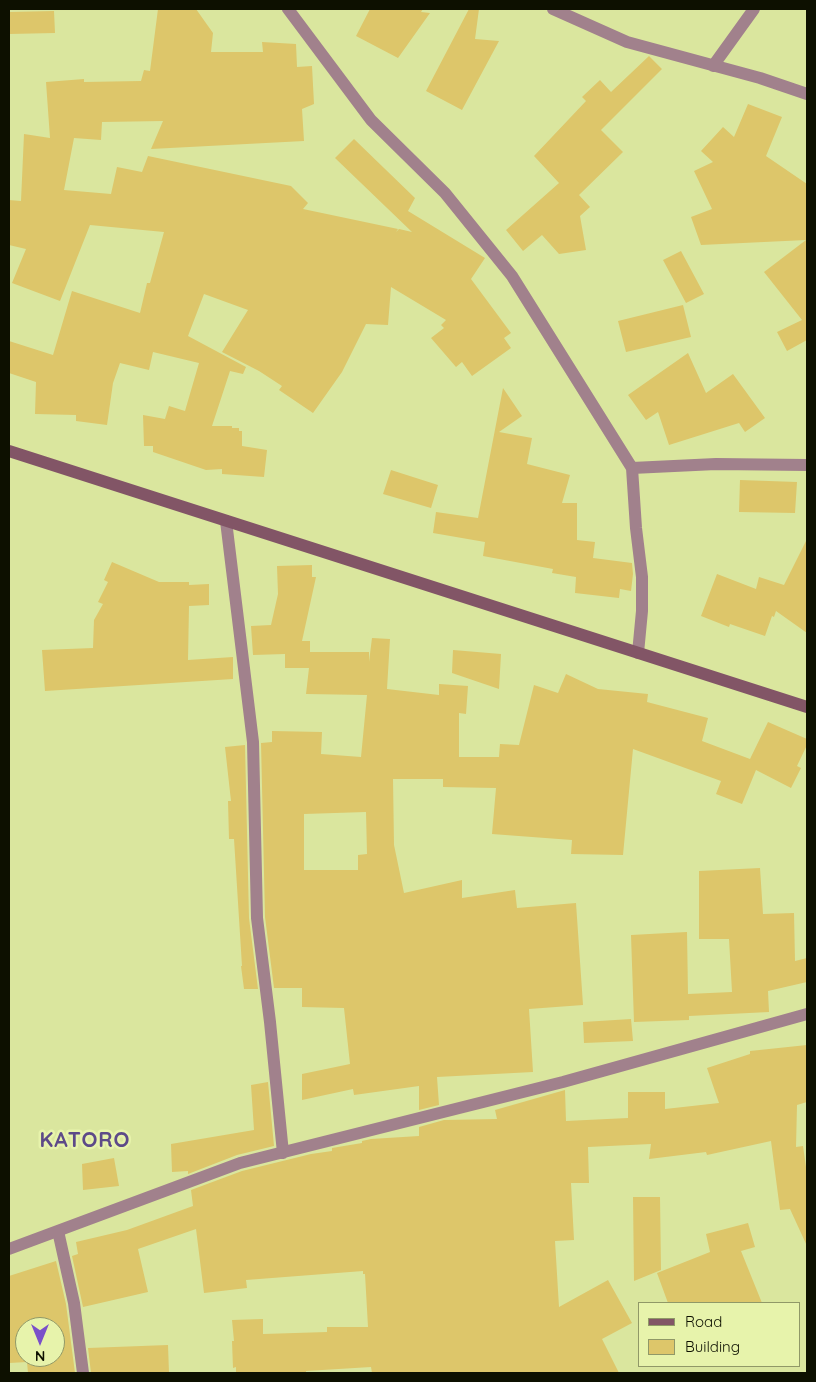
<!DOCTYPE html>
<html>
<head>
<meta charset="utf-8">
<style>
	body { margin:0 }
	#map { position:relative; width:816px; height:1382px; overflow:hidden; background:#dae69e; font-family:Quicksand,sans-serif }
	canvas { display:block }
	.frame { position:absolute; inset:0; border:10px solid #0d1000; pointer-events:none }
	.legend { position:absolute; left:638px; top:1302px; width:162px; height:65px; box-sizing:border-box; background:#e7f3ab; border:1px solid #909867; margin:0; padding:6px 9px; list-style:none; font-size:15px; color:#0d1000 }
	.legend li { display:flex; align-items:center; gap:10px; height:25px }
	.legend b { width:25px; border:1px solid #909867 }
	.north { position:absolute; left:15px; top:1317px; width:50px; height:50px; box-sizing:border-box; background:#e7f3ab; border:1px solid #909867; border-radius:50%; rotate:180deg; font-size:14px; font-weight:700; line-height:20px; text-align:center; color:#0d1000 }
	.north::after { content:''; display:block; margin:auto; width:18px; height:22px; background:#7a50c9; clip-path:polygon(50% 0,100% 100%,50% 72%,0 100%) }
</style>
</head>
<body>
<div id="map">
<canvas width="816" height="1382"></canvas>
<div class="frame"></div>
<ul class="legend">
<li><b style="height:6px;background:#825566"></b>Road</li>
<li><b style="height:14px;background:#ddc66a"></b>Building</li>
</ul>
<div class="north">N</div>
</div>
<script>
const ctx = document.querySelector('canvas').getContext('2d');
ctx.lineJoin = 'round';
function paint(path, color) {
  ctx.fillStyle = color;
  ctx.fill(path, 'evenodd');
}
function trace(path, color, width, dash) {
  ctx.strokeStyle = color;
  ctx.lineWidth = width;
  ctx.lineCap = dash ? 'butt' : 'round';
  ctx.setLineDash(dash || []);
  ctx.stroke(path);
}
function label(font, color, halo, rows, align = 'center') {
  ctx.font = font + ' Quicksand,sans-serif';
  ctx.lineWidth = 5;
  ctx.setLineDash([]);
  ctx.textBaseline = 'middle';
  ctx.strokeStyle = halo;
  ctx.fillStyle = color;
  for (const [text, x, y, turn = 0] of rows) {
    ctx.save();
    ctx.translate(x, y);
    ctx.rotate((+turn || 0) * Math.PI / 180);
    ctx.textAlign = isNaN(turn) ? turn : align;
    if (halo) ctx.strokeText(text, 0, 0);
    ctx.fillText(text, 0, 0);
    ctx.restore();
  }
}
const building = new Path2D(`
	M 158,9 L 196,9 L 213,33 L 211,52 L 263,52 L 262,42 L 296,44 L 297,67 L 312,66 L 314,104 L 302,109 L 304,141 L 151,149 L 163,121 L 102,122 L 101,140 L 74,138 L 64,190 L 111,194 L 117,167 L 142,172 L 148,156 L 291,186 L 308,203 L 303,209 L 398,229 L 396,232 L 399,229 L 412,232 L 335,158 L 354,139 L 415,198 L 408,211 L 485,258 L 471,279 L 511,333 L 504,338 L 511,348 L 472,376 L 462,362 L 456,367 L 431,338 L 444,328 L 441,325 L 446,320 L 391,287 L 388,325 L 366,324 L 342,372 L 313,413 L 279,390 L 282,386 L 259,371 L 222,352 L 248,310 L 204,294 L 188,336 L 246,367 L 243,374 L 230,371 L 212,426 L 232,426 L 232,428 L 239,428 L 239,431 L 242,431 L 242,446 L 267,450 L 264,477 L 222,474 L 222,469 L 206,470 L 153,452 L 153,446 L 144,446 L 143,415 L 165,419 L 169,406 L 185,411 L 199,363 L 153,352 L 149,370 L 120,363 L 113,383 L 107,425 L 76,421 L 76,415 L 35,414 L 36,382 L 9,373 L 9,341 L 53,355 L 72,291 L 140,313 L 147,283 L 150,283 L 164,232 L 90,225 L 60,301 L 12,283 L 26,249 L 9,245 L 9,200 L 21,201 L 24,134 L 50,138 L 46,82 L 84,79 L 84,82 L 141,81 L 144,70 L 150,71 Z
	M 370,9 L 423,9 L 421,12 L 430,13 L 398,58 L 356,36 Z
	M 469,9 L 479,9 L 475,39 L 499,41 L 462,110 L 426,91 Z
	M 54,11 L 55,33 L 9,34 L 9,12 Z
	M 649,56 L 662,69 L 601,130 L 623,152 L 579,195 L 590,207 L 580,216 L 586,250 L 559,254 L 542,235 L 523,251 L 506,230 L 559,183 L 534,156 L 586,101 L 582,97 L 600,80 L 611,92 Z
	M 748,104 L 782,117 L 766,156 L 807,184 L 807,340 L 787,351 L 777,332 L 802,320 L 764,272 L 806,240 L 701,245 L 691,217 L 712,209 L 694,171 L 713,162 L 701,151 L 723,127 L 734,137 Z
	M 681,251 L 704,294 L 686,303 L 663,260 Z
	M 683,305 L 691,337 L 626,352 L 618,321 Z
	M 688,353 L 706,393 L 733,374 L 765,418 L 745,432 L 739,423 L 669,445 L 658,412 L 646,420 L 628,395 Z
	M 503,388 L 522,416 L 499,432 L 532,438 L 527,464 L 570,475 L 562,503 L 577,503 L 577,540 L 595,542 L 593,558 L 632,563 L 633,574 L 631,591 L 620,589 L 619,598 L 575,593 L 576,577 L 552,573 L 553,569 L 483,556 L 485,542 L 433,533 L 436,512 L 478,518 Z
	M 391,470 L 438,485 L 431,508 L 383,494 Z
	M 740,480 L 797,482 L 795,513 L 739,512 Z
	M 807,539 L 807,633 L 776,611 L 774,617 L 772,616 L 765,636 L 730,624 L 729,627 L 701,616 L 717,574 L 756,589 L 759,577 L 784,585 Z
	M 112,562 L 159,582 L 189,582 L 189,585 L 209,584 L 209,605 L 189,606 L 188,660 L 233,657 L 233,679 L 45,691 L 42,650 L 93,648 L 94,620 L 103,604 L 98,602 L 108,582 L 104,580 Z
	M 312,565 L 312,577 L 316,577 L 302,641 L 310,641 L 310,653 L 310,652 L 369,652 L 369,662 L 372,638 L 390,639 L 387,689 L 439,695 L 439,684 L 468,686 L 466,714 L 459,713 L 459,757 L 499,757 L 500,744 L 519,745 L 534,685 L 558,693 L 566,674 L 598,689 L 648,694 L 647,702 L 708,718 L 702,741 L 750,759 L 768,722 L 807,739 L 807,745 L 797,766 L 801,768 L 791,788 L 756,770 L 742,804 L 716,794 L 721,781 L 633,749 L 623,855 L 571,854 L 572,840 L 492,834 L 496,788 L 443,787 L 443,779 L 393,779 L 394,845 L 404,893 L 462,880 L 462,898 L 515,890 L 517,908 L 576,903 L 583,1005 L 529,1009 L 533,1072 L 437,1077 L 439,1105 L 419,1110 L 419,1086 L 354,1095 L 353,1089 L 302,1100 L 302,1074 L 350,1064 L 344,1008 L 302,1007 L 302,988 L 274,988 L 265,917 L 261,743 L 272,742 L 272,731 L 322,732 L 321,754 L 361,757 L 367,695 L 306,694 L 309,668 L 285,668 L 285,654 L 253,655 L 251,626 L 271,625 L 278,594 L 277,566 ZM 366,812 L 367,854 L 358,855 L 358,870 L 304,870 L 304,814 Z
	M 453,650 L 501,654 L 499,689 L 452,673 Z
	M 245,745 L 249,918 L 258,989 L 244,989 L 241,966 L 242,966 L 234,839 L 229,839 L 228,801 L 231,801 L 225,747 Z
	M 760,868 L 763,914 L 794,913 L 795,961 L 807,958 L 807,982 L 768,991 L 769,1012 L 689,1016 L 689,1020 L 634,1022 L 631,935 L 687,932 L 688,994 L 732,992 L 729,939 L 699,939 L 699,871 Z
	M 631,1019 L 633,1041 L 584,1043 L 583,1022 Z
	M 807,1045 L 807,1102 L 797,1105 L 796,1147 L 803,1146 L 807,1174 L 807,1246 L 790,1209 L 780,1210 L 771,1141 L 707,1155 L 706,1152 L 649,1159 L 651,1144 L 588,1147 L 589,1183 L 571,1183 L 574,1240 L 555,1241 L 559,1307 L 608,1280 L 632,1323 L 602,1339 L 619,1373 L 372,1373 L 371,1367 L 306,1371 L 306,1373 L 236,1373 L 236,1367 L 233,1368 L 232,1341 L 234,1341 L 232,1320 L 263,1319 L 263,1334 L 327,1332 L 327,1327 L 368,1327 L 365,1274 L 363,1274 L 363,1271 L 246,1280 L 247,1288 L 204,1293 L 196,1229 L 138,1249 L 148,1292 L 83,1307 L 72,1256 L 78,1254 L 76,1242 L 127,1230 L 193,1206 L 191,1190 L 242,1171 L 311,1154 L 332,1151 L 332,1148 L 362,1143 L 362,1141 L 371,1139 L 419,1136 L 419,1127 L 444,1120 L 497,1119 L 495,1110 L 565,1090 L 566,1121 L 628,1118 L 628,1092 L 665,1092 L 665,1109 L 719,1103 L 707,1068 L 750,1054 L 750,1051 Z
	M 268,1082 L 274,1146 L 237,1155 L 188,1174 L 188,1171 L 172,1172 L 171,1144 L 254,1130 L 251,1085 Z
	M 114,1158 L 119,1186 L 83,1190 L 82,1164 Z
	M 633,1197 L 660,1197 L 661,1270 L 634,1281 Z
	M 748,1223 L 755,1247 L 741,1251 L 762,1303 L 668,1303 L 657,1273 L 710,1252 L 706,1234 Z
	M 56,1261 L 66,1304 L 75,1373 L 28,1373 L 27,1362 L 9,1363 L 9,1276 ZM 25,1327 L 55,1327 L 55,1357 L 25,1357 Z
	M 168,1345 L 169,1373 L 91,1373 L 88,1348 Z`);
const street = new Path2D(`
	M 288,9 L 371,120 L 445,193 L 512,276 L 632,468 L 636,528 L 642,577 L 642,611 L 638,653
	M 553,9 L 627,42 L 760,78 L 807,94
	M 713,66 L 754,9
	M 632,468 L 716,464 L 807,465
	M 226,521 L 253,742 L 257,918 L 270,1022 L 283,1153
	M 58,1231 L 74,1303 L 83,1373
	M 9,1249 L 240,1163 L 563,1082 L 807,1014`);
const secondary = new Path2D(`
	M 9,451 L 807,707`);
const districtNames = [
	["KATORO",85,1141]
];
paint(building, '#ddc66a');
trace(street, '#a1818c', 12);
trace(secondary, '#825566', 12);
ctx.letterSpacing = '1px';
label('bold 21px', '#5d4a88', '#e7f3ab', districtNames);
ctx.letterSpacing = '0px';
</script>
</body>
</html>
